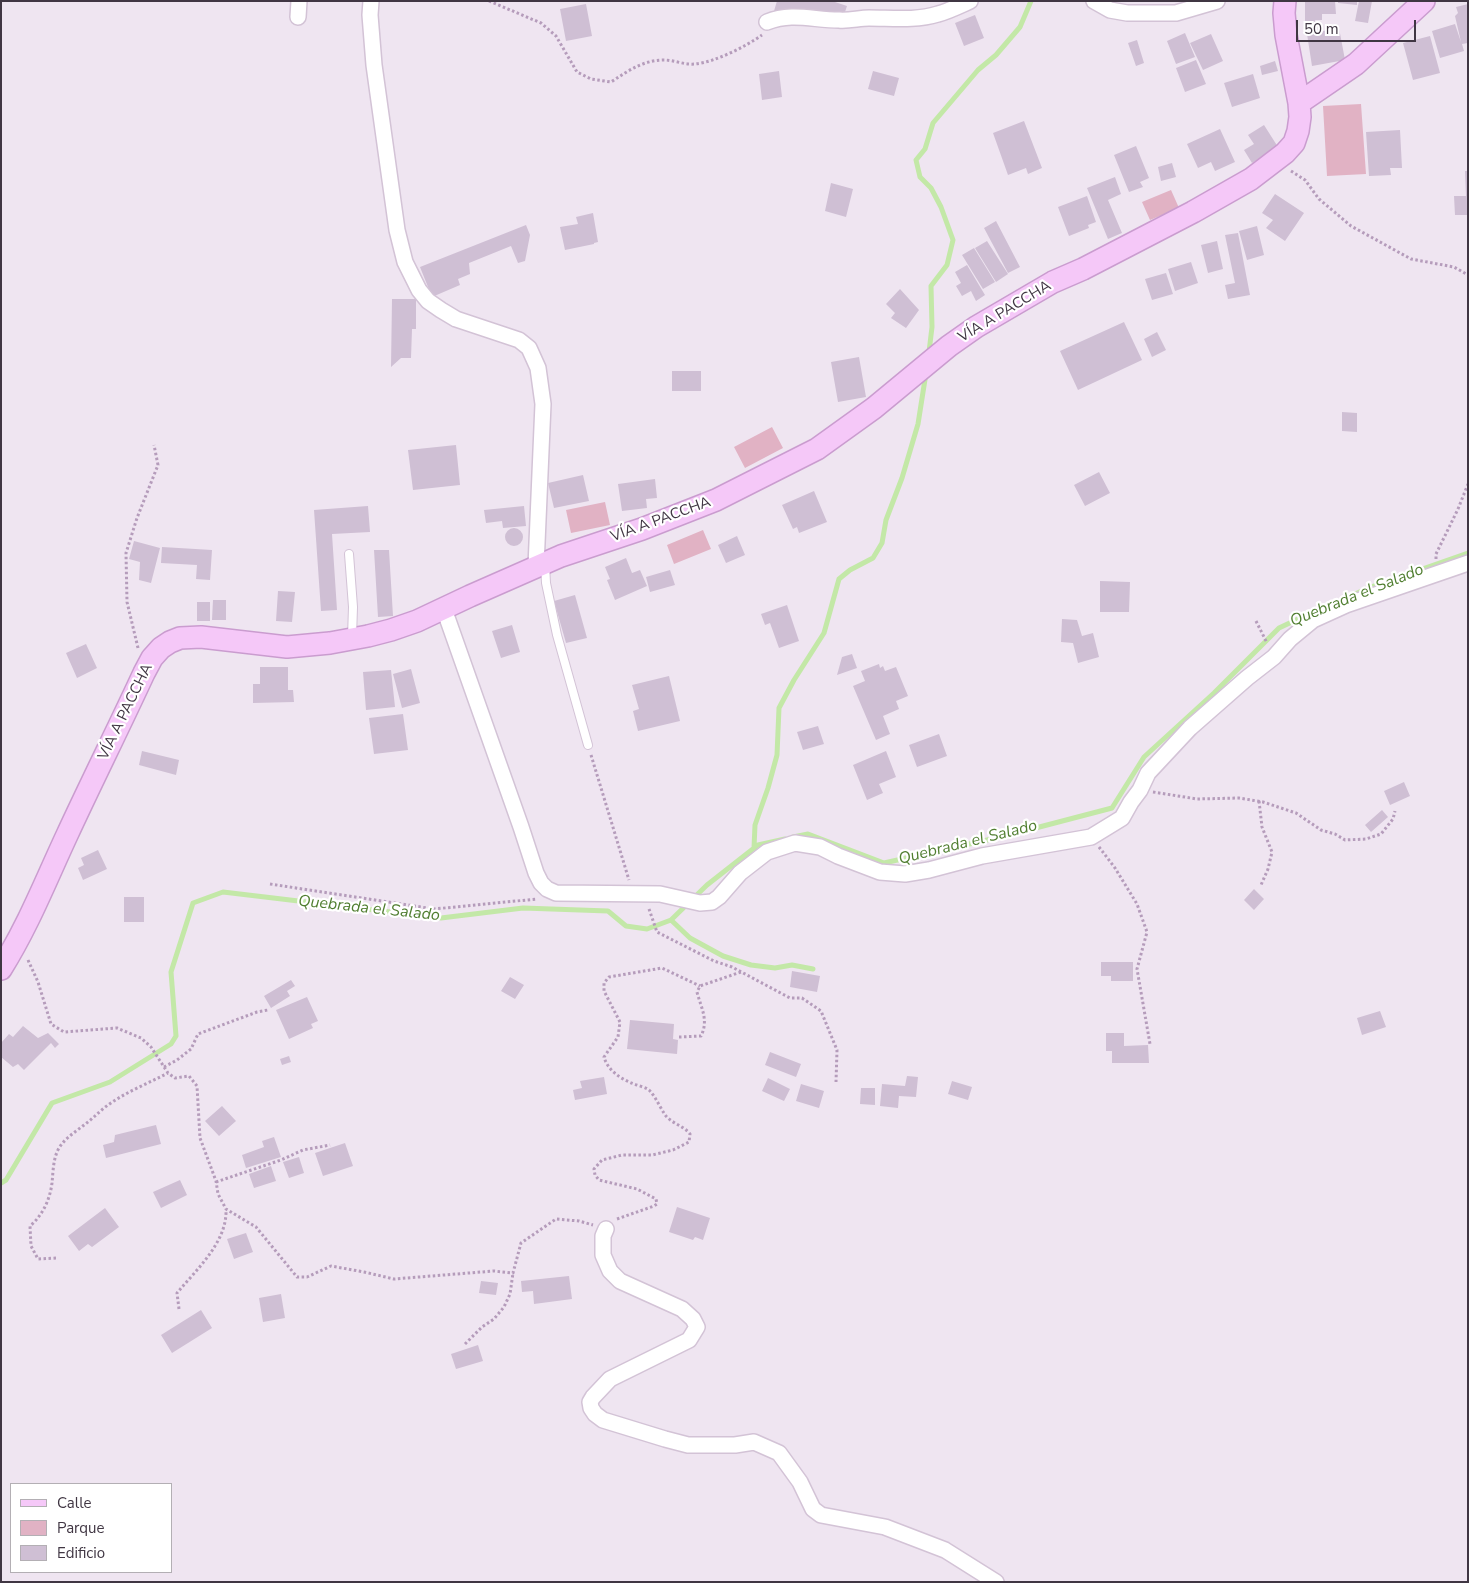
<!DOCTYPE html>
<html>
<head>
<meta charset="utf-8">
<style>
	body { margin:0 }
	#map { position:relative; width:1469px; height:1583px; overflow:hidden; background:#efe5f1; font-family:"Nunito Sans",sans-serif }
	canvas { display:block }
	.frame { position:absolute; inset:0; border:2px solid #403643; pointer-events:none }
	.legend { position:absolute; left:10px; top:1483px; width:162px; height:90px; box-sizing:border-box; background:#fff; border:1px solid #b3afb4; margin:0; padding:6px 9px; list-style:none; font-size:15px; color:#403643 }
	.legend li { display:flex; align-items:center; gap:10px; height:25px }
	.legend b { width:25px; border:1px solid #b3afb4 }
	.scale { position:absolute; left:1296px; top:20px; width:120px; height:22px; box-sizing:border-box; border:2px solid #403643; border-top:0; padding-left:6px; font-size:15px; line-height:18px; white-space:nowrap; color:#403643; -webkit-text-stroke:4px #fff; paint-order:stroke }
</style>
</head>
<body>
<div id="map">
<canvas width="1469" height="1583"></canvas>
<div class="frame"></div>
<ul class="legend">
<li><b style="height:6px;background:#f5c8f8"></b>Calle</li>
<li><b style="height:14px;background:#e1b2c4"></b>Parque</li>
<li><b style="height:14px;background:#cfbfd4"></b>Edificio</li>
</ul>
<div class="scale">50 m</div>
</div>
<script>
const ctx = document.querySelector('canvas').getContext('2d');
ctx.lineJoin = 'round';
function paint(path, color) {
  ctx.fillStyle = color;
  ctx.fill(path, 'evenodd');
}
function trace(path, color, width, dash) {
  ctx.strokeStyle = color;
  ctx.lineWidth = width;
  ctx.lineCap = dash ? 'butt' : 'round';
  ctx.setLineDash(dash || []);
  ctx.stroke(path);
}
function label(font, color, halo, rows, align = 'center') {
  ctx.font = font + ' "Nunito Sans",sans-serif';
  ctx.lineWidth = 4.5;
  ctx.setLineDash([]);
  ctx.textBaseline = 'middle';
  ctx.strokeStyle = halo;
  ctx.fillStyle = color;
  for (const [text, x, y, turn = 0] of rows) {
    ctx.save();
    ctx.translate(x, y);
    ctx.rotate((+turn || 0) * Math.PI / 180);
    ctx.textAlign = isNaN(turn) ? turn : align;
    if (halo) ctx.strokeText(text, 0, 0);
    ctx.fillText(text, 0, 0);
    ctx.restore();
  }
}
const green = new Path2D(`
	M 1361,104 L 1366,174 L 1327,176 L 1323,106 Z
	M 1171,190 L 1179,208 L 1150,220 L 1142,202 Z
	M 772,427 L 783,448 L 745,468 L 734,447 Z
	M 605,502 L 610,525 L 571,533 L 566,510 Z
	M 703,530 L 711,549 L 674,564 L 667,545 Z`);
const stream = new Path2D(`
	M 929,352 L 932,327 L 931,286 L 947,265 L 953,240 L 941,207 L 931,188 L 920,177 L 916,160 L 925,149 L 933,123 L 978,70 L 996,55 L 1020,27 L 1031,1
	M 1349,597 L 1368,588 L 1468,553
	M 793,837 L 808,834 L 884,863 L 1005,836 L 1112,808 L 1144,757 L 1214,693 L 1279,628 L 1313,612
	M 754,848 L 755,825 L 768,788 L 777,755 L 779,708 L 794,680 L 824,633 L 839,579 L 850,570 L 873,558 L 882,543 L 886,520 L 902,478 L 918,424 L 926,373
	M 671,920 L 690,938 L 723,956 L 751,965 L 775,968 L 792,965 L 813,969
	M 1,1183 L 6,1180 L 52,1103 L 110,1082 L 171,1044 L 176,1036 L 171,972 L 193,903 L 223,892 L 441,918 L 523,908 L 608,911 L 626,926 L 647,929 L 671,920 L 707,885 L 758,845 L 785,839`);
const building = new Path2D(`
	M 777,1 L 832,1 L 847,6 L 845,12 L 838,16 L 789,10 L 774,11 Z
	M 1305,1 L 1335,1 L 1336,14 L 1322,14 L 1322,20 L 1315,20 L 1317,26 L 1305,26 Z
	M 1338,1 L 1357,1 L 1357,5 L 1338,3 Z
	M 1359,1 L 1372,1 L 1368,23 L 1355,21 Z
	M 586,4 L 592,36 L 566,41 L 560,9 Z
	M 1468,4 L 1468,43 L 1462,44 L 1464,51 L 1440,58 L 1432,31 L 1455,24 L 1461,42 L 1455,16 L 1458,13 L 1456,7 Z
	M 975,15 L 984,38 L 964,46 L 955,23 Z
	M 1339,28 L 1345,60 L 1312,66 L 1307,34 Z
	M 1185,33 L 1195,57 L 1176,64 L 1167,41 Z
	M 1211,34 L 1223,61 L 1203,70 L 1190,43 Z
	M 1430,36 L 1440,73 L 1413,80 L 1403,43 Z
	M 1137,40 L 1144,63 L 1136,66 L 1128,43 Z
	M 1196,60 L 1206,84 L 1185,92 L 1176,68 Z
	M 1275,61 L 1278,71 L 1262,75 L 1260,66 Z
	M 779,71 L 782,97 L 762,100 L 759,74 Z
	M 873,71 L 899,78 L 894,96 L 868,89 Z
	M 1253,74 L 1260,98 L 1232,107 L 1224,83 Z
	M 1024,121 L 1042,168 L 1028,174 L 1026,168 L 1008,175 L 993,133 Z
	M 1264,125 L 1278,147 L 1252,163 L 1244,150 L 1254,144 L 1248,135 Z
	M 1220,129 L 1235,162 L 1215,171 L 1211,162 L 1198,168 L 1187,144 Z
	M 1400,130 L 1402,168 L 1390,168 L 1391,175 L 1369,176 L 1366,132 Z
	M 1136,146 L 1149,178 L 1140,182 L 1143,187 L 1129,192 L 1114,155 Z
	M 1172,163 L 1176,177 L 1161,181 L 1158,167 Z
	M 1465,171 L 1468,171 L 1468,215 L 1455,215 L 1454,196 L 1466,196 Z
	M 1115,177 L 1121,194 L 1108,200 L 1122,233 L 1108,239 L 1087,188 Z
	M 831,183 L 853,189 L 846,217 L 825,211 Z
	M 1275,194 L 1304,213 L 1285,241 L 1266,228 L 1273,220 L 1262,213 Z
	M 1087,196 L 1096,222 L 1088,225 L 1089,228 L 1069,236 L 1058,207 Z
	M 593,213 L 598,242 L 594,243 L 594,244 L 565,250 L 560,227 L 578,224 L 576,217 Z
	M 996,221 L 1020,267 L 1008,273 L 984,228 Z
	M 526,225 L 530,235 L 525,261 L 518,263 L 511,246 L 469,263 L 470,274 L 458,279 L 460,285 L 432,297 L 420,267 Z
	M 1257,226 L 1264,255 L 1247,260 L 1239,231 Z
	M 1238,233 L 1250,295 L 1228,299 L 1225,285 L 1235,283 L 1225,235 Z
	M 987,241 L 1008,274 L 996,282 L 975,248 Z
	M 1217,241 L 1223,269 L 1208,273 L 1201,245 Z
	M 974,248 L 995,282 L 983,289 L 962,255 Z
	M 1191,262 L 1198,283 L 1175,291 L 1168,269 Z
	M 967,265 L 985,295 L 976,301 L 971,291 L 962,296 L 956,286 L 961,283 L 955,272 Z
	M 1166,273 L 1173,294 L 1152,300 L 1145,279 Z
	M 900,289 L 919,310 L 906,328 L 891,318 L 895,313 L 886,304 Z
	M 392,299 L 416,299 L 416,329 L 412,329 L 411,358 L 401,358 L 391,367 Z
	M 1124,322 L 1142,360 L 1078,390 L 1060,351 Z
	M 1157,332 L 1166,350 L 1152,357 L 1144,339 Z
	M 859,357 L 866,397 L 838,402 L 831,362 Z
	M 672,371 L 701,371 L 701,391 L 672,391 Z
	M 1342,412 L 1357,413 L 1357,432 L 1342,431 Z
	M 456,445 L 460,485 L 413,490 L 408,450 Z
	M 1099,472 L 1110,493 L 1085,506 L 1074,485 Z
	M 583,475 L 589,501 L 554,508 L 548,483 Z
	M 655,479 L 657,498 L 646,499 L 647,508 L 622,511 L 618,484 Z
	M 814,491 L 827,522 L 799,533 L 797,527 L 793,529 L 782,505 Z
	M 368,506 L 370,532 L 332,534 L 337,610 L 321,611 L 314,510 Z
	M 524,506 L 526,526 L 503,528 L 502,521 L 486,523 L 484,510 Z
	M505 537a9 9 0 1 1 18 0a9 9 0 1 1-18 0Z
	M 737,536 L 745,555 L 726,563 L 718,545 Z
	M 134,541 L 160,548 L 151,583 L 139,580 L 140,562 L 129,559 Z
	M 162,547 L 212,550 L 210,580 L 196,579 L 197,565 L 161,563 Z
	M 374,550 L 389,550 L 393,616 L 378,617 Z
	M 626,558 L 632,573 L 640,570 L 647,586 L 615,600 L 607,580 L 610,579 L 605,567 Z
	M 670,570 L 675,585 L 650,592 L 646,577 Z
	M 1100,581 L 1130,582 L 1129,612 L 1100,612 Z
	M 278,591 L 295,592 L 292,622 L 276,621 Z
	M 575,595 L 587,638 L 566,643 L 554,601 Z
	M 213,600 L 226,600 L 226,620 L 212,620 Z
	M 197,602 L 210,602 L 210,621 L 197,621 Z
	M 787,605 L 799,641 L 779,648 L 770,623 L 765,625 L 761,614 Z
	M 1062,619 L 1077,620 L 1082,636 L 1093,633 L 1099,657 L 1078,663 L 1073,643 L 1061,642 Z
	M 512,625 L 520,652 L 501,658 L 492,631 Z
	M 86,644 L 97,668 L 77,678 L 66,653 Z
	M 852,654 L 857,668 L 837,675 L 842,657 Z
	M 879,664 L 880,668 L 883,666 L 885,671 L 896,667 L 908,696 L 896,701 L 899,709 L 883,716 L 890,734 L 876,740 L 853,686 L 865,681 L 861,671 Z
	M 260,667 L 288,667 L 288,690 L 293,690 L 294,702 L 253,703 L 253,684 L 260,684 Z
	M 411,669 L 420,703 L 402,708 L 393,674 Z
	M 391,670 L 395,707 L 366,710 L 363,672 Z
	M 669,676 L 680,721 L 638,731 L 633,711 L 639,709 L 632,685 Z
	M 403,714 L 408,750 L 374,754 L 369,718 Z
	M 818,726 L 824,744 L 803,750 L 797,732 Z
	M 939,734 L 947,756 L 917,767 L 909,745 Z
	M 142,751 L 179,760 L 176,775 L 139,765 Z
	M 886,751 L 896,777 L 879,784 L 883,793 L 867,800 L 853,765 Z
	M 1404,782 L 1410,796 L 1390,805 L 1384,791 Z
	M 1382,810 L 1388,817 L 1371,832 L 1365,825 Z
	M 98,850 L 107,869 L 83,880 L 78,868 L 84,865 L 81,858 Z
	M 1254,889 L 1264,899 L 1254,910 L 1244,900 Z
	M 124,897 L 144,897 L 144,922 L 124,922 Z
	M 1101,962 L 1133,962 L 1133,981 L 1111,981 L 1111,976 L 1101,976 Z
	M 792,971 L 820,976 L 817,992 L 790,987 Z
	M 510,977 L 524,985 L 515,999 L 501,991 Z
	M 291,980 L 295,986 L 287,991 L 290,996 L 271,1008 L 264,996 Z
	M 307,997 L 318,1021 L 311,1024 L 313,1028 L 289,1039 L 276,1010 Z
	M 1380,1011 L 1386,1027 L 1362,1035 L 1357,1018 Z
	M 630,1020 L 674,1024 L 673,1039 L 678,1040 L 677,1054 L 627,1049 Z
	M 23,1026 L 38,1038 L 48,1033 L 59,1044 L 55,1048 L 51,1043 L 24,1070 L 18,1064 L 13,1067 L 1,1057 L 1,1043 L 9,1034 L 13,1037 Z
	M 1106,1033 L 1124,1033 L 1124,1046 L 1148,1045 L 1149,1063 L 1112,1063 L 1112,1051 L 1106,1051 Z
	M 770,1052 L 801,1064 L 796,1077 L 765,1065 Z
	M 289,1056 L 291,1062 L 282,1065 L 280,1059 Z
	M 907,1076 L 918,1077 L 916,1097 L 899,1096 L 898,1108 L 880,1106 L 882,1084 L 905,1086 Z
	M 604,1077 L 607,1094 L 575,1100 L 573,1090 L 582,1088 L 580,1081 Z
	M 768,1078 L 790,1089 L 784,1101 L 762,1091 Z
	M 952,1081 L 972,1087 L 968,1100 L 948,1094 Z
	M 801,1084 L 824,1091 L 819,1108 L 796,1101 Z
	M 861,1088 L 875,1088 L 875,1105 L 860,1104 Z
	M 222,1106 L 236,1121 L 219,1136 L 205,1121 Z
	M 156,1125 L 161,1144 L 106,1158 L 103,1145 L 114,1142 L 115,1135 Z
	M 274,1137 L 281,1157 L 246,1168 L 242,1155 L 264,1147 L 262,1141 Z
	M 345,1143 L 353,1166 L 323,1176 L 315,1153 Z
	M 299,1157 L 304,1173 L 289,1178 L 283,1162 Z
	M 271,1166 L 276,1181 L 254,1188 L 249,1174 Z
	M 180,1180 L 187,1195 L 161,1208 L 153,1192 Z
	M 677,1207 L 710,1218 L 703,1240 L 695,1237 L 693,1240 L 669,1232 Z
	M 105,1208 L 119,1227 L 92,1247 L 88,1244 L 79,1251 L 68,1236 Z
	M 246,1233 L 253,1252 L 234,1259 L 227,1239 Z
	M 569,1276 L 572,1299 L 534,1304 L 533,1291 L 522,1292 L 521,1281 Z
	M 481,1281 L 498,1283 L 496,1295 L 479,1293 Z
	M 281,1294 L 285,1318 L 263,1322 L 259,1298 Z
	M 201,1310 L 212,1328 L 172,1353 L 161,1335 Z
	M 478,1345 L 483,1361 L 456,1369 L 451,1354 Z`);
const path = new Path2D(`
	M 489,1 L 541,23 L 556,36 L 577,72 L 591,79 L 611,82 C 628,71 643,60 664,60 C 674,60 684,65 695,64 C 715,62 745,47 762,35
	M 1291,171 L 1305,180 L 1319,199 L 1351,226 L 1411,259 L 1454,267 L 1468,275
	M 1436,559 L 1436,554 L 1458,509 L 1468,484
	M 1256,621 L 1267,643
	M 138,648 L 127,602 L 126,553 L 137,518 L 158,465 L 154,445
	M 591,755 L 629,880
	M 1153,792 L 1197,799 L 1239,798 L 1263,802 L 1296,813 L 1321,830 L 1335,834 L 1345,840 L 1366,839 L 1381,834 L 1393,819 L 1395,811
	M 1259,801 L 1262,827 L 1272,852 L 1268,869 L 1261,885
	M 1099,847 L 1115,868 L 1137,904 L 1147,932 L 1137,969 L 1150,1044
	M 270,884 L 434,909 L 537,899
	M 649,909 L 657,932 L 714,961 L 732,967 L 790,998 L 802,998 L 821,1011 L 837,1050 L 836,1082
	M 28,960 L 38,982 L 51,1024 L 64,1032 L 117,1028 L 141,1038 L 151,1047 L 168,1073 L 175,1078 L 189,1076 L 197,1086 L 200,1138 L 216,1181 L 218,1194 L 226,1209 L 256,1227 L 297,1277 L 307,1277 L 331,1266 L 364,1272 L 394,1279 L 494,1271 L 513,1273 L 521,1243 L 556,1219 L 579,1221 L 593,1225
	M 679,1037 L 701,1036 C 709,1020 701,1008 697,992 L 700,986 L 741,972
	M 164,1067 L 177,1060 L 191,1049 L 198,1034 L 257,1012 L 268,1010
	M 216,1182 L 281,1160 L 303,1150 L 330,1145
	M 617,1219 L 654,1206 L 657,1204 L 656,1199 L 637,1189 L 599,1180 L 595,1175 L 594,1169 L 602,1160 L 622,1155 L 652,1155 L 673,1150 L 689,1142 L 690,1134 C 684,1126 673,1124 666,1116 C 660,1108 656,1097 649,1090 C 645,1087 639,1086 634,1084 C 621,1079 608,1071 604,1057 L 618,1037 L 620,1022 L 604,991 L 604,983 L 609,977 L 662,968 L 700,986
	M 56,1258 L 38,1259 L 31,1246 L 30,1226 C 43,1215 50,1199 52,1183 C 53,1173 53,1162 57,1152 C 62,1140 74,1133 84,1125 C 91,1120 97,1114 104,1108 C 123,1093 147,1084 168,1073
	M 179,1309 L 177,1293 C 197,1269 227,1242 226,1210
	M 465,1344 L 482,1327 L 494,1319 L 504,1307 L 510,1294 L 513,1273`);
const lane = new Path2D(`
	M 349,554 L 353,607 L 352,637
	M 545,564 L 546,583 L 557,635 L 588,745`);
const street = new Path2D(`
	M 371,1 L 370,15 L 374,65 L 397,230 L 405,262 L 419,290 L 428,301 L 441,310 L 456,319 L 519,340 L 529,348 L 538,368 L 543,404 L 536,566
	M 1094,1 L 1110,10 L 1127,13 L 1176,13 L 1217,1
	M 298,17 L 299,1
	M 767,22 C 792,12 813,20 839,20 C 849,21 859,18 869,18 C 892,18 915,21 938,14 C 949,11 959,6 970,1
	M 444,609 L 521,827 L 536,873 L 541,883 L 547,889 L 556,893 L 660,894 L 700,903 L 712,902 L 719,897 L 740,873 L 767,852 L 795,843 L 820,847 L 838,856 L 880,872 L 905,874 L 929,870 L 982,856 L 1091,837 L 1122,818 L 1131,802 L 1140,790 L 1148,773 L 1190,728 L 1247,678 L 1274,657 L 1290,639 L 1313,620 L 1346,605 L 1468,563
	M 606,1229 L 603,1236 L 603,1255 L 610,1271 L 620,1281 L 682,1309 L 693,1319 L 697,1327 L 689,1340 L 610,1379 L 593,1397 L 590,1402 L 591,1408 L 595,1414 L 603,1420 L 665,1439 L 688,1445 L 735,1445 L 754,1442 L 779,1453 L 800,1482 L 813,1509 L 821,1515 L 885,1527 L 945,1550 L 996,1582`);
const secondary = new Path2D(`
	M 1299,103 L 1356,64 L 1424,1
	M 1,969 C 28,926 46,880 67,835 C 92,781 119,727 144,673 L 152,658 L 161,648 L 170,642 L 180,638 L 201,637 L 287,647 L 330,643 L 368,636 L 391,630 L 417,621 L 470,596 L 561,556 L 642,529 L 716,500 L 817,449 L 874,408 L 949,346 L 976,327 L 1053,282 L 1083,269 L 1193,212 L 1251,179 L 1285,153 L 1294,143 L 1298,131 L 1300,117 L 1299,103 L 1286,35 L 1284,13 L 1285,1`);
const streetNames = [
	["VÍA A PACCHA",1005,312,-31],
	["VÍA A PACCHA",661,520,-20],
	["VÍA A PACCHA",126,712,-64]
];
const waterNames = [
	["Quebrada el Salado",1357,596,-22],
	["Quebrada el Salado",968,843,-14],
	["Quebrada el Salado",369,909,6]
];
paint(green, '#e1b2c4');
trace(stream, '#c3e8a7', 5);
paint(building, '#cfbfd4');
trace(lane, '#d3c3d6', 10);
trace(street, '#d3c3d6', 18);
trace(secondary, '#ca9ccf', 24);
trace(path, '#b59cbb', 3, [2.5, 2.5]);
trace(lane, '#fff', 8);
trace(street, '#fff', 15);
trace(secondary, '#f5c8f8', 21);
label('15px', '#403643', '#fff', streetNames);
label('italic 16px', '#507e30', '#fff', waterNames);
</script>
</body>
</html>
